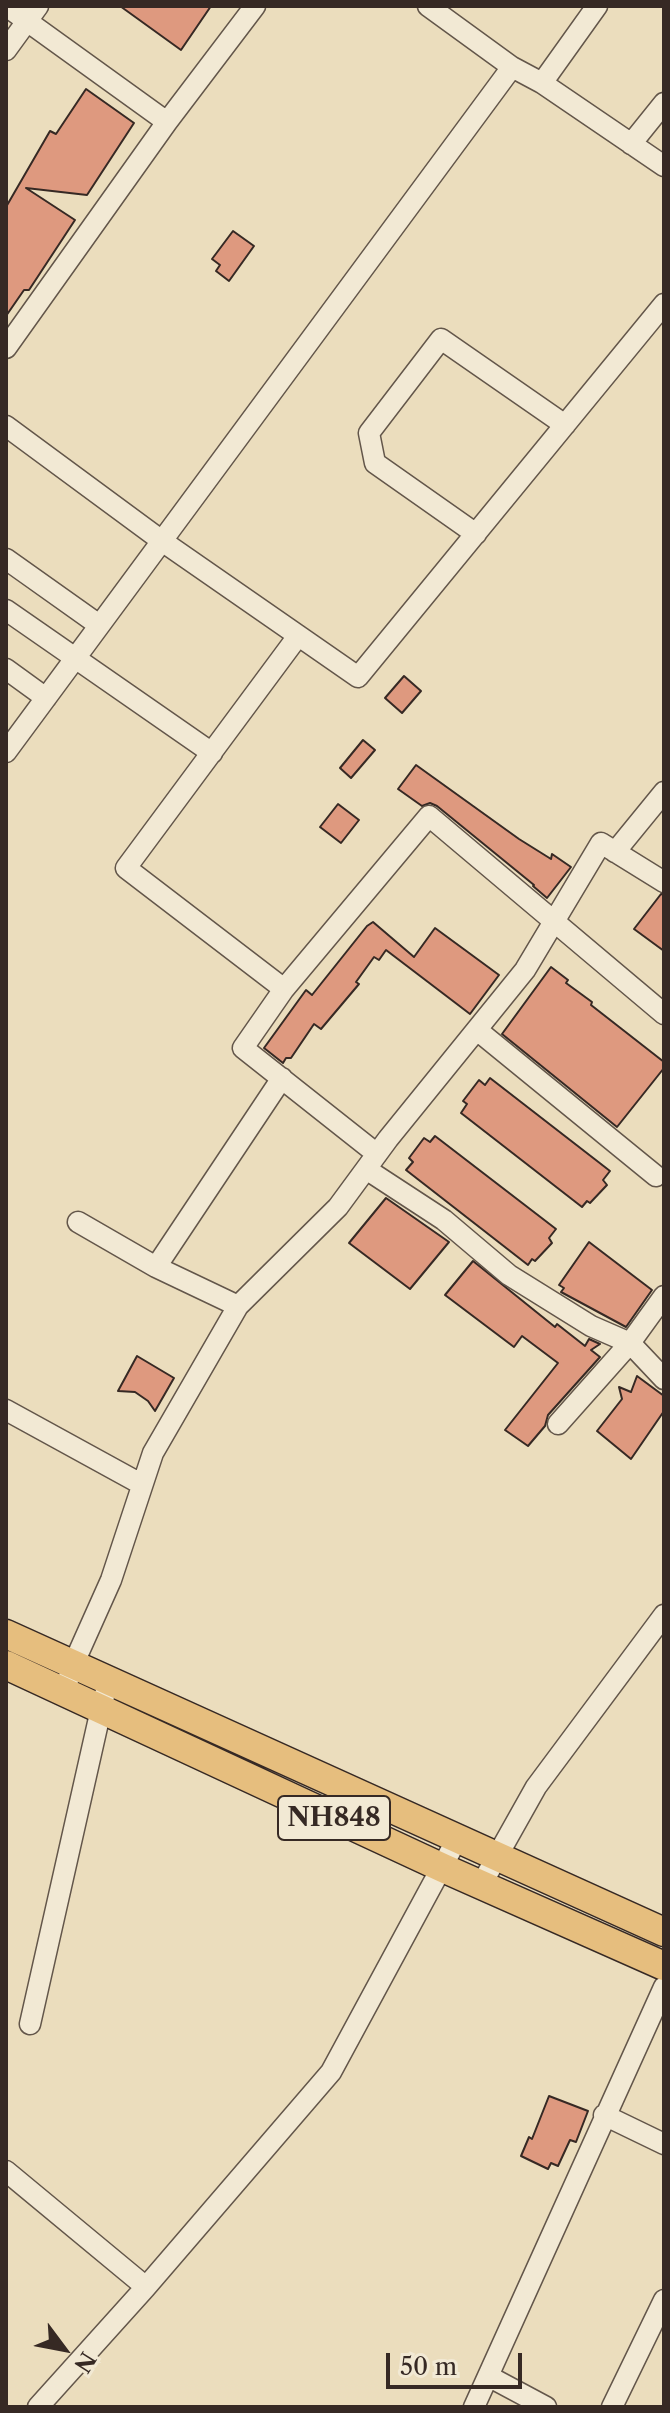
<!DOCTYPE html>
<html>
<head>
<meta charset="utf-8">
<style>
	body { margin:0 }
	#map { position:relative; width:670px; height:2413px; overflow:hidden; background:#ebddbd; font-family:"Libre Caslon Text",serif }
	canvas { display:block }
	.frame { position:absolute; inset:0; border:8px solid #362924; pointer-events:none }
	.north { position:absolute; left:24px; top:2309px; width:80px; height:80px; -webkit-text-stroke:6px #f2e9d4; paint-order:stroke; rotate:122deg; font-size:22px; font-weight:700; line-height:32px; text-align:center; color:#362924 }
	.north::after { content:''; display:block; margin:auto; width:28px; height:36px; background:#362924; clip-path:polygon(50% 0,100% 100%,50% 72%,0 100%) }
	.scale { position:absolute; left:386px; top:2353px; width:136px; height:36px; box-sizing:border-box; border:4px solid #362924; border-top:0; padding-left:10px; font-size:24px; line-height:28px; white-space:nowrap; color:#362924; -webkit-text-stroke:6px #f2e9d4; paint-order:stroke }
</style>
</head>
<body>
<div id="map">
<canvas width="670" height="2413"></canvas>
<div class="frame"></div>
<div class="north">N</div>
<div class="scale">50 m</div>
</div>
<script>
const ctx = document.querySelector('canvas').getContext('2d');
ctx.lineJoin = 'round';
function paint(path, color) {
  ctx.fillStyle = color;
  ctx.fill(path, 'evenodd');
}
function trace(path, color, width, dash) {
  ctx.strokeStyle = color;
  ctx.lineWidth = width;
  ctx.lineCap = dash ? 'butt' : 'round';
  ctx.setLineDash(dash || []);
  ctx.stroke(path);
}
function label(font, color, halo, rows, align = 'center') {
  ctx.font = font + ' "Libre Caslon Text",serif';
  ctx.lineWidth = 7;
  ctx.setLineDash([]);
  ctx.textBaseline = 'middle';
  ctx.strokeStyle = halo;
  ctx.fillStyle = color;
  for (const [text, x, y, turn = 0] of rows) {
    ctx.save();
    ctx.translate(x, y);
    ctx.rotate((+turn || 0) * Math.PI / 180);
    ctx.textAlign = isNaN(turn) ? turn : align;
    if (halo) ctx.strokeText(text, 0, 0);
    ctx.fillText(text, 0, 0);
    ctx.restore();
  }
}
const building = new Path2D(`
	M 120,6 L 211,6 L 181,50 Z
	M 86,89 L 134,123 L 87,195 L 26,188 L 75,220 L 29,290 L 24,290 L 6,316 L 6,207 L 50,131 L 56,134 Z
	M 233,231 L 254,246 L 229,281 L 216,271 L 220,265 L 212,259 Z
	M 404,676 L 421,691 L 402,713 L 385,698 Z
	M 363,740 L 375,750 L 351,778 L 340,768 Z
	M 416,765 L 519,839 L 551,859 L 552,854 L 571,867 L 547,898 L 533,886 L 534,885 L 437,806 L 430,803 L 422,806 L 398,789 Z
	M 338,804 L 359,820 L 341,843 L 320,827 Z
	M 661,894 L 664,895 L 664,951 L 634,929 Z
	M 373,922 L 414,957 L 435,928 L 499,975 L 470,1014 L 386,950 L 379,960 L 374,957 L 356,982 L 359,984 L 321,1029 L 314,1024 L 291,1058 L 286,1058 L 283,1063 L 264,1048 L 306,990 L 312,995 L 367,926 Z
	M 551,967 L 568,980 L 566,983 L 592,1002 L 591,1005 L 664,1062 L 664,1068 L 617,1127 L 502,1034 Z
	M 490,1078 L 610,1171 L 603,1180 L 607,1185 L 590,1203 L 587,1201 L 582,1207 L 461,1113 L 467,1104 L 463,1101 L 479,1080 L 485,1085 Z
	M 435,1136 L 556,1229 L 549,1238 L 552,1243 L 535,1261 L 532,1259 L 528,1265 L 406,1170 L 413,1162 L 409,1158 L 424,1138 L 430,1142 Z
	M 386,1198 L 449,1242 L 410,1289 L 349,1243 Z
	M 589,1242 L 652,1290 L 626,1327 L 561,1292 L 564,1288 L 559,1285 Z
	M 473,1261 L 555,1327 L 557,1324 L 585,1346 L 589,1339 L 600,1344 L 591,1350 L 600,1357 L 548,1415 L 545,1426 L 528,1446 L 505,1430 L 558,1363 L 522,1336 L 514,1347 L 445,1295 Z
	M 137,1356 L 174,1378 L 155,1411 L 148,1401 L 135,1392 L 118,1391 Z
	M 637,1376 L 664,1396 L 664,1411 L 631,1459 L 597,1431 L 622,1399 L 619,1387 L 631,1392 Z
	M 549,2096 L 588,2111 L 576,2142 L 570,2140 L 558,2166 L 551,2163 L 548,2169 L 521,2156 L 529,2137 L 532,2139 Z`);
const minor = new Path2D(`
	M 6,6 L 167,122
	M 428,6 L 512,67
	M 6,50 L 38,6
	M 542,83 L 597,6
	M 631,144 L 664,103
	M 6,348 L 167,122 L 255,6
	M 6,426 L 162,541 L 358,677 L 664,304
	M 476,534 L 375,463 L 369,433 L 441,339 L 565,425
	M 6,559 L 99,625
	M 6,610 L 212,753
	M 298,636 L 126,868 L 284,989 L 429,816 L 664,1014
	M 6,669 L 46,698
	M 6,752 L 512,67 L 542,83 L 664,166
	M 615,852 L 664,792
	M 284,989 L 243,1048 L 377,1154
	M 477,1030 L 656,1176
	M 366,1169 L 444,1220 L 509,1275 L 591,1326 L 630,1343 L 664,1379
	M 78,1222 L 156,1267 L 238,1306
	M 156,1267 L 282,1078
	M 6,1410 L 141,1484
	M 558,1424 L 630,1343 L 664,1296
	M 64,1692 L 73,1665 L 111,1580 L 153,1453 L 238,1306 L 338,1207 L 388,1139 L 525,970 L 601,843 L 664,882
	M 481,1885 L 536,1787 L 664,1615
	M 30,2024 L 104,1696
	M 604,2115 L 664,2144
	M 6,2171 L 146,2287 L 331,2072 L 457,1839
	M 488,2376 L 546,2407
	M 38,2407 L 146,2287
	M 474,2407 L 664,1987
	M 612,2407 L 664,2300`);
const highway = new Path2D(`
	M 6,1634 L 664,1932
	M 6,1665 L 443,1868 L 664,1966`);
const shields = [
	[334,1818,112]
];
const shieldNames = [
	["NH848",334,1818]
];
paint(building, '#de997f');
trace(building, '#362924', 2);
trace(minor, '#63564a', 23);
trace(highway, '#362924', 31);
trace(minor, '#f2e9d4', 20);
trace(highway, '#e6be7e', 28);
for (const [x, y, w] of shields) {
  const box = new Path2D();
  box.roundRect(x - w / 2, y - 22, w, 44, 6);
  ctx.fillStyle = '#f2e9d4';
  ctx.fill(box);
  trace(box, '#362924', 2);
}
label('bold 26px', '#362924', null, shieldNames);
</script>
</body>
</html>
